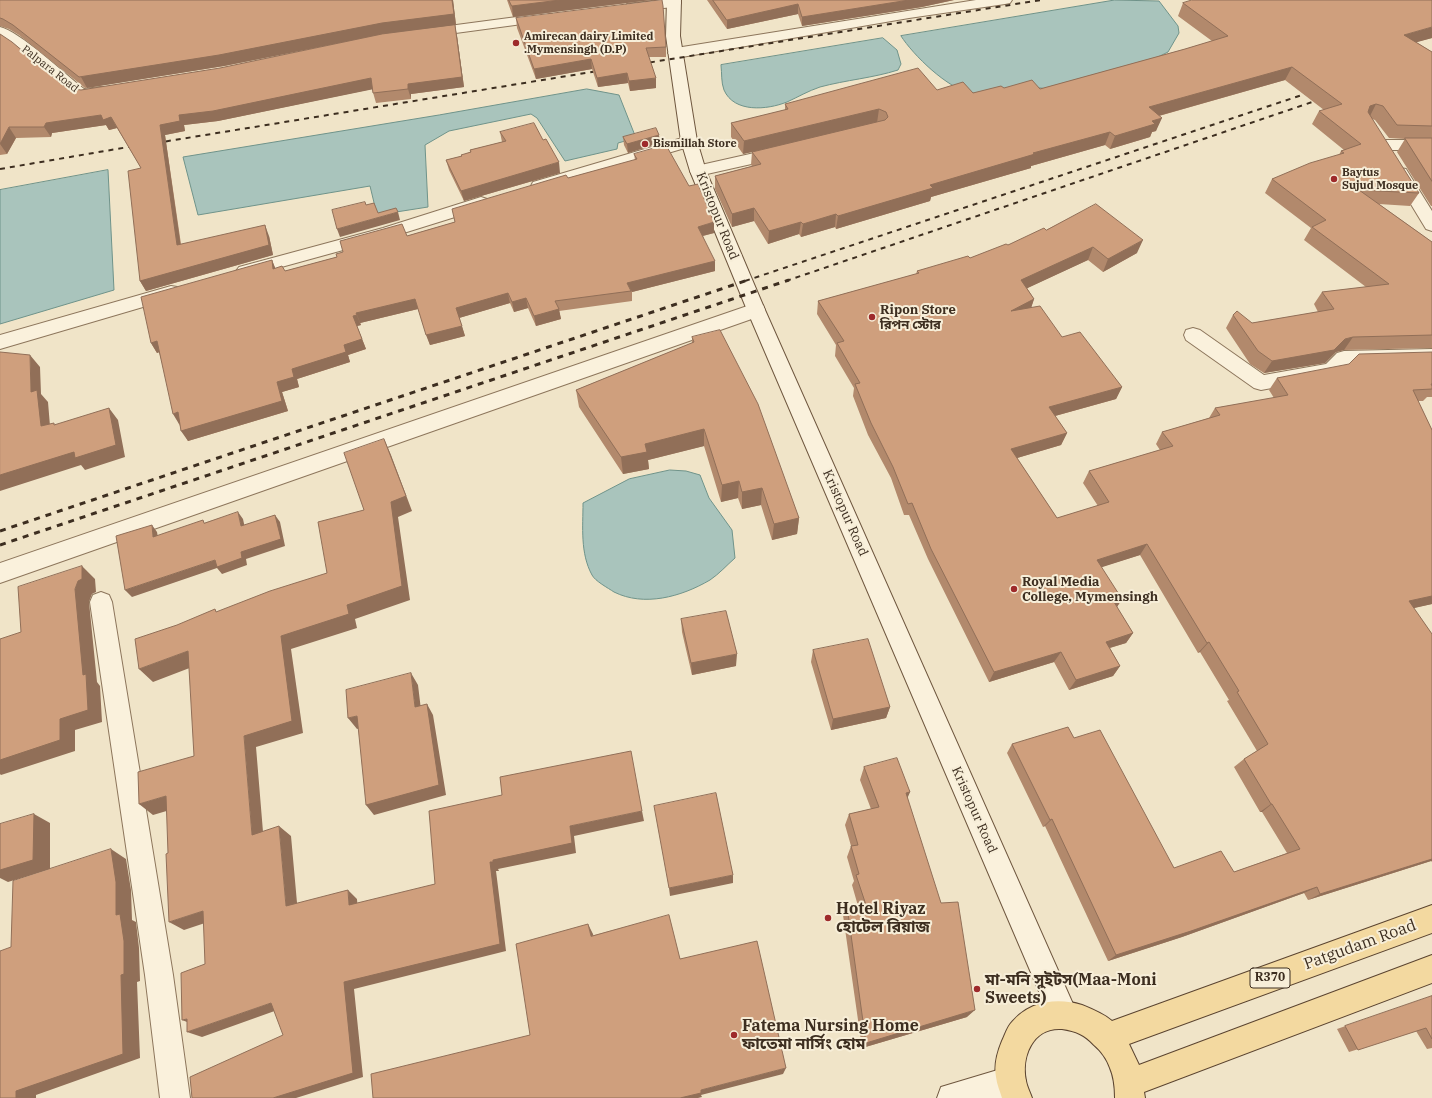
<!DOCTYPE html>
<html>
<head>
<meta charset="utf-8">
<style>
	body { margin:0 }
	canvas { display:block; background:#f0e4c8 }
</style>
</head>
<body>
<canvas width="1432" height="1098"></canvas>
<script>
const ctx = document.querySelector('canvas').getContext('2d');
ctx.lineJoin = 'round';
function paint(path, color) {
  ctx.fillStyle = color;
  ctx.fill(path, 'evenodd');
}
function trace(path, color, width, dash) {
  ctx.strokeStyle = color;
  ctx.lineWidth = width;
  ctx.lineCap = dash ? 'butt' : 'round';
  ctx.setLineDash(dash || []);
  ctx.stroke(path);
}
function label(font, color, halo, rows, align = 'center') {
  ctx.font = font + ' "IBM Plex Serif","Noto Sans Bengali",serif';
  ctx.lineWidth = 4;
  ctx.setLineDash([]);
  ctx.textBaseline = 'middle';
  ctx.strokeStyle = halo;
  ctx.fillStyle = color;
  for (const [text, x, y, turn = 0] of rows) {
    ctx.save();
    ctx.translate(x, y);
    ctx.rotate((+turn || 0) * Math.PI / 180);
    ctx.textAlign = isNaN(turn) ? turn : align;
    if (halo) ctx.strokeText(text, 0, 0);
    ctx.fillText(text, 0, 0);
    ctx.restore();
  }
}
const water = new Path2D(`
	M 1115,0 L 1159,1 L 1178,26 L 1179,33 L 1168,52 L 1144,64 L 1047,89 C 1028,85 1008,90 989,92 C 984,92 976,94 971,93 C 948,89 913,55 901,36 Z
	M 883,38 L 897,50 L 901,64 L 898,70 C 873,78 846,80 820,87 C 808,91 798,97 787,102 C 767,110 734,113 724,90 C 721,82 722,74 721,65 Z
	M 587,89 L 619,95 L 636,138 L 618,143 L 617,149 L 565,161 L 537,118 L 531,114 L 449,131 L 425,145 L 428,207 L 377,215 L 370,186 L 198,215 L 183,157 L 439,115 Z
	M 108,170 L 114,290 L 0,324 L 0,190 Z
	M 670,470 L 686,471 L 700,475 L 709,498 L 732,530 L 735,558 C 727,565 719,574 710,580 C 681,597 644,607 614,592 C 608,588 595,581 592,575 C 580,553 583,527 583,503 L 629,479 Z`);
const street = new Path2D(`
	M 660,0 L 679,0 L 681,3 L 679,6 L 674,7 L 632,11 L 627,10 L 625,7 L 627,4 Z
	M 976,0 L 1012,0 L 1010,3 L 1005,4 L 909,18 L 676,58 L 671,56 L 668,53 L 671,50 L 676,48 Z
	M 547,13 L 552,14 L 554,17 L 552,20 L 426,37 L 421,36 L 419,33 L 421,30 L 426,29 Z
	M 0,27 C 19,31 66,75 84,89 L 101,87 L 107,89 L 109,92 L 107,95 L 87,99 L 74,97 L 19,51 L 0,38 Z
	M 689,136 L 695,137 L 697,141 L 695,145 L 539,191 L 533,190 L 531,186 L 533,182 Z
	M 1383,140 L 1432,140 L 1432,150 L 1383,150 L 1377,149 L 1375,145 L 1377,141 Z
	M 781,147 L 787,148 L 789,152 L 787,156 L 698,176 L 692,175 L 690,171 L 692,167 Z
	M 1400,168 L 1406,169 L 1432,211 L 1432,231 L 1426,229 L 1392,173 L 1394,169 Z
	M 481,197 L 487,199 L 490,203 L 487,207 L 394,236 L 245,277 L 239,275 L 236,271 L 239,267 L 383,228 Z
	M 171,286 L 177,287 L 180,292 L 177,297 L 0,349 L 0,335 Z
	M 756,303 L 763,305 L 765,310 L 763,315 L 0,583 L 0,563 Z
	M 1193,328 L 1200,330 L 1264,375 L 1326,364 L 1337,353 L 1344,351 L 1432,349 L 1432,363 L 1349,365 L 1339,375 L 1332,377 L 1261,390 L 1254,388 L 1186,340 L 1184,335 L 1186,330 Z
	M 101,592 L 109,595 L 112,602 L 173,975 L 190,1098 L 160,1098 L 145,975 L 90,602 L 93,595 Z`);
const secondary = new Path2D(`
	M 667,0 L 681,0 L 680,36 L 697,141 L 706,171 L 765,310 L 1073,1004 L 1077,1014 L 1073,1024 L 1063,1028 L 1053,1024 L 747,310 L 690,171 L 681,141 L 666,36 Z
	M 1011,1066 L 1021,1071 L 1026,1081 L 1021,1091 L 1003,1098 L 937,1098 L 941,1087 Z`);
const primary = new Path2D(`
	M 1432,905 L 1432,933 L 1129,1044 L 1139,1065 L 1432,955 L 1432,983 L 1144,1092 L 1145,1098 L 1115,1098 C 1115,1088 1114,1077 1110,1068 C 1107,1059 1101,1051 1094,1045 C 1085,1035 1076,1031 1062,1029 C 1033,1027 1021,1056 1026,1081 C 1027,1087 1030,1092 1032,1098 L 1002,1098 C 1000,1091 997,1085 996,1077 C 994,1065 997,1053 1002,1041 C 1005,1035 1007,1027 1012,1022 C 1029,1001 1058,997 1082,1005 C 1092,1009 1104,1014 1112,1021 Z`);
const railFar1 = new Path2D(`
	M 640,64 L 1041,0
	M 156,143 L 604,70
	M 0,169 L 140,145
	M 745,281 L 1314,91
	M 786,281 L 1324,98`);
const rail = new Path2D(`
	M 0,531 L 748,280
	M 0,545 L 789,280`);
const wall = new Path2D(`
	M 0,0 L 453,0 L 456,25 L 385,34 L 224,66 L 85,88 L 19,35 L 9,29 L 0,26 Z
	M 507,0 L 651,0 L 513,17 Z
	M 707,0 L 954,0 L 922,7 L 802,26 L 798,14 L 727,29 Z
	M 1183,3 L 1432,38 L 1416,42 L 1432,52 L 1432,206 L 1431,206 L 1397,152 L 1405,139 L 1389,138 L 1375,120 L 1372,119 L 1419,193 L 1410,206 L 1379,204 L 1432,242 L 1432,348 L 1344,350 L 1336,352 L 1325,363 L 1264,373 L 1250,364 L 1226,328 L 1233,315 L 1252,323 L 1318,312 L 1314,304 L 1322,292 L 1366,287 L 1304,240 L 1311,228 L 1265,193 L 1272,179 L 1339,155 L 1341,151 L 1344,150 L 1312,124 L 1319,111 L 1324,110 L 1285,80 L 1159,116 L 1156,131 L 1152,132 L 1150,137 L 1110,149 L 1105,145 L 1031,166 L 1031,168 L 931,197 L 930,201 L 836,229 L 835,227 L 801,237 L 799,234 L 768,244 L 754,221 L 732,227 L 715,189 L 715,176 L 752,166 L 751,165 L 752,152 L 743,154 L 731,137 L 731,123 L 785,110 L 785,104 L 937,90 L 973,93 L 1004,88 L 1040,89 L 1185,49 L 1212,41 L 1178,16 Z
	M 516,18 L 666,47 L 666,57 L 649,57 L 656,88 L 630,91 L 628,83 L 598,87 L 592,69 L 536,79 L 517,28 Z
	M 0,34 L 67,88 L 81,90 L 457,36 L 464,87 L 411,94 L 411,99 L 376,103 L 372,89 L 218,121 L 184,125 L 185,131 L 165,135 L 181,244 L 269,236 L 273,255 L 146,291 L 140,281 L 141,168 L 117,128 L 109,130 L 106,125 L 52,133 L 51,137 L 16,138 L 7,154 L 0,155 Z
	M 500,132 L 560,173 L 464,201 L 449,170 L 446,160 L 462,156 L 470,152 L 470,150 L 502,142 Z
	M 623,137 L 660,143 L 628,153 L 624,145 Z
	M 634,154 L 714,233 L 703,236 L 715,271 L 632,292 L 632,301 L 559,311 L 561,319 L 536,326 L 528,308 L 514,312 L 510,303 L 459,318 L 465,336 L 430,345 L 418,309 L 360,323 L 361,325 L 357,326 L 366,349 L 348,355 L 350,362 L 297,379 L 299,387 L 282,392 L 288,411 L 188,441 L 179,424 L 159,352 L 157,353 L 151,343 L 272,260 L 275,268 L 285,271 L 337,257 L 407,236 L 455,222 L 568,178 L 635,160 Z
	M 1046,230 L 1137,253 L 1103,272 L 1088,260 L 1027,288 L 1034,299 L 1031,308 L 1062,337 L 1122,387 L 1116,399 L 1055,416 L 1067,433 L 1061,445 L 1017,458 L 1057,518 L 1098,506 L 1083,483 L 1089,471 L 1160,450 L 1156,444 L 1162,432 L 1209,418 L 1215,408 L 1274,398 L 1269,390 L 1277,378 L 1432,352 L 1432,397 L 1427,397 L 1423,401 L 1418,401 L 1432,430 L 1432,604 L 1413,608 L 1432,634 L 1432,862 L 1431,861 L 1308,900 L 1304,893 L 1182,937 L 1108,961 L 1045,826 L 1043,827 L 1007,753 L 1012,744 L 1074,738 L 1174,868 L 1234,872 L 1287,853 L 1262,812 L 1260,812 L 1234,767 L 1244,759 L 1257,751 L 1227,701 L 1229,700 L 1200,652 L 1198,653 L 1140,555 L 1101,567 L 1122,599 L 1117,607 L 1133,633 L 1126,643 L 1110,648 L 1120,666 L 1113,676 L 1069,690 L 1054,662 L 989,682 L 928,559 L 909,515 L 904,515 L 891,478 L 868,435 L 853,396 L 854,388 L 835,356 L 836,345 L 817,314 L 818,301 L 916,274 L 917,271 L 970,258 L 1008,245 Z
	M 692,337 L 799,518 L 797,534 L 772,540 L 761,505 L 742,509 L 738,498 L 721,502 L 704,446 L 648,460 L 649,469 L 623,474 L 579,407 L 576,390 L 692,343 Z
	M 681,619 L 736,666 L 692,675 L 682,632 Z
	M 813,650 L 890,707 L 886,718 L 831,730 L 811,662 Z
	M 864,767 L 910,792 L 907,797 L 967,1017 L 862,1048 L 843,915 L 847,906 L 858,906 L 852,885 L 854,881 L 847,857 L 851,846 L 845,825 L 849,814 L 871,809 L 860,780 Z
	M 1432,996 L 1432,1048 L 1427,1049 L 1416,1031 L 1349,1052 L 1337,1029 Z`);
const shadedWall = new Path2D(`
	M 453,0 L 456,25 L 385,34 L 224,66 L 87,88 L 81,77 Z
	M 560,0 L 651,0 L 513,17 L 512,6 Z
	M 909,0 L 954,0 L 922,7 L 802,26 L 802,17 Z
	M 798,4 L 798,14 L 727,29 L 727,20 Z
	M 455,25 L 457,36 L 464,87 L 411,94 L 411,99 L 408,89 L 408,84 Z
	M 1432,27 L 1432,38 L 1396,48 L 1404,35 Z
	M 591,59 L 592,69 L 536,79 L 534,69 Z
	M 1292,67 L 1285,80 L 1144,120 L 1149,107 Z
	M 627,73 L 628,83 L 598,87 L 597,78 Z
	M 371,78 L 374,89 L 218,121 L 184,125 L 185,131 L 165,135 L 182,255 L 177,245 L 160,125 L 179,115 Z
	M 656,78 L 656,88 L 630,91 L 629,81 Z
	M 1376,104 L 1369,118 L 1363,120 L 1370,106 Z
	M 879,109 L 877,123 L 743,154 L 744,141 Z
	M 101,115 L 111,117 L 117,128 L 109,130 L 106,125 L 52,133 L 51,137 L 44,127 L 46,123 Z
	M 1162,118 L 1156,131 L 1152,132 L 1150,137 L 1110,149 L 1115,136 L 1152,121 Z
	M 9,127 L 16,138 L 7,154 L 0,144 Z
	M 1110,132 L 1105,145 L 1031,166 L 1031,168 L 931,197 L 930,201 L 836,229 L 838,216 L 930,185 L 1033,153 Z
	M 659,135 L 660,143 L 628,153 L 627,144 Z
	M 559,162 L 560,173 L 464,201 L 461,191 Z
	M 754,208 L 754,221 L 732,227 L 732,214 Z
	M 398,212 L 400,220 L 340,237 L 337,229 Z
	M 836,214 L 835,227 L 801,237 L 803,224 Z
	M 714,222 L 714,233 L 698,237 L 698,227 Z
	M 801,222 L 799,234 L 768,244 L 769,231 Z
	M 265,225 L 269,236 L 273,255 L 146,291 L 140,281 Z
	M 1143,240 L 1137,253 L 1103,272 L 1108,259 Z
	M 1093,247 L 1088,260 L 1017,293 L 1021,280 Z
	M 272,260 L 276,270 L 273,269 Z
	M 715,261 L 715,271 L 632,292 L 627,283 Z
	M 508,293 L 510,303 L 459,318 L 456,308 Z
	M 526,298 L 528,308 L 514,312 L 512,302 Z
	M 415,299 L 418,309 L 360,323 L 356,313 Z
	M 1034,299 L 1030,311 L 1011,311 Z
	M 559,309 L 561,319 L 536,326 L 534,316 Z
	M 357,315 L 361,325 L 357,326 L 366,349 L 348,355 L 350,362 L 297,379 L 299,387 L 282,392 L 288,411 L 188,441 L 181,431 L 277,382 L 292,369 L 344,345 L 353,316 Z
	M 462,326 L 465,336 L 430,345 L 426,335 Z
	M 1353,337 L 1344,350 L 1336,352 L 1325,363 L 1264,373 L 1272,361 Z
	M 157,341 L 163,351 L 157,353 L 151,343 Z
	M 30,355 L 40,367 L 41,394 L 48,402 L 51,438 L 41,426 L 31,392 Z
	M 1122,387 L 1116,399 L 1044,419 L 1049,407 Z
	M 109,408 L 118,420 L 125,457 L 85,470 L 81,465 L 0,491 L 0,475 Z
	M 178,412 L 184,422 L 179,424 L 173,414 Z
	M 704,429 L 704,446 L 648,460 L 649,469 L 623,474 L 621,457 L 645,444 Z
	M 1067,433 L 1061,445 L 1007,461 L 1011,449 Z
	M 384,439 L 391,455 L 412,511 L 398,517 L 410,600 L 355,619 L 357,628 L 291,649 L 303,733 L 256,747 L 264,844 L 252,835 L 244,736 L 281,636 L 347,605 L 391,502 Z
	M 739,481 L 738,498 L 721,502 L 722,485 Z
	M 762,488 L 761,505 L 742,509 L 742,492 Z
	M 238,512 L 243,519 L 246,533 L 241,526 Z
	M 275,515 L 280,522 L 285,546 L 246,559 L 247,565 L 222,574 L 217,568 L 132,597 L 125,590 L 215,560 L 241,552 Z
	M 799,518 L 797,534 L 772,540 L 774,524 Z
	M 152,525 L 157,532 L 159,543 L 153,537 Z
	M 1147,544 L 1140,555 L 1090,571 L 1097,560 Z
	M 82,566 L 95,579 L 96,592 L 92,594 L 89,602 L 97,682 L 100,686 L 102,722 L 75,730 L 75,751 L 1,775 L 0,774 L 0,760 L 60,719 L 75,589 Z
	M 1432,596 L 1432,604 L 1397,612 L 1409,601 Z
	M 1122,599 L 1115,610 L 1114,602 Z
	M 1133,633 L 1126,643 L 1099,651 L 1106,642 Z
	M 1209,642 L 1200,652 L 1198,653 L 1207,643 Z
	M 188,651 L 200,664 L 153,682 L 139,669 Z
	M 1061,652 L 1054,662 L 989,682 L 994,672 Z
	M 737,654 L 736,666 L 692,675 L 691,663 Z
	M 1120,666 L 1113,676 L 1069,690 L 1076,680 Z
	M 411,673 L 418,685 L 422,718 L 415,707 Z
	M 427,704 L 433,715 L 446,795 L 374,815 L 366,805 Z
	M 890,707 L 886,718 L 831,730 L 833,719 Z
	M 357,716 L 365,727 L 357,729 L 348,718 Z
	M 910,792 L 905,804 L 906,793 Z
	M 166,796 L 180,807 L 153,815 L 139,804 Z
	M 1271,804 L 1272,804 L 1262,812 L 1260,812 Z
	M 642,811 L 644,821 L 574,836 L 576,853 L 498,869 L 499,871 L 496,871 L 506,951 L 354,989 L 363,1077 L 296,1098 L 273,1098 L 344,982 L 490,862 L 493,860 L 570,826 Z
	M 34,814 L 50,823 L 50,869 L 8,882 L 0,878 L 0,870 Z
	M 1052,819 L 1045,826 L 1043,827 L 1050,820 Z
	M 279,826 L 291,836 L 298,914 L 286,906 Z
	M 111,849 L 126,859 L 131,890 L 132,920 L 136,922 L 139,948 L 140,981 L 137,982 L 140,1058 L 36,1095 L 36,1098 L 16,1098 L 16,1091 L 116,915 Z
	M 1432,859 L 1432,861 L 1431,861 L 1308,900 L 1320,894 Z
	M 733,875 L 733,883 L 670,896 L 669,888 Z
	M 1317,887 L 1304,893 L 1182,937 L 1108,961 L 1116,955 Z
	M 348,890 L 357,899 L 358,913 L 349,905 Z
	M 203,911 L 217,919 L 184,930 L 169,922 Z
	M 588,924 L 593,934 L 595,946 L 591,936 Z
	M 271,1003 L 283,1008 L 202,1037 L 187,1032 Z
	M 975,1010 L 967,1017 L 862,1048 L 866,1043 Z
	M 187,1019 L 197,1026 L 182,1020 Z
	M 786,1068 L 783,1074 L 701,1095 L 702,1097 L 698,1098 L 680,1098 L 701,1090 Z`);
const building = new Path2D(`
	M 0,0 L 452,0 L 454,14 L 382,23 L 219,55 L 79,77 L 13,25 L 3,19 L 0,18 Z
	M 509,0 L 560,0 L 512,6 Z
	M 662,0 L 663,6 L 666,47 L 646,48 L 656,78 L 629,81 L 627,73 L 597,78 L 591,59 L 534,69 L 516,18 Z
	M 713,0 L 909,0 L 802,17 L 798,4 L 727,20 Z
	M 1192,0 L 1432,0 L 1432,27 L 1404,35 L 1432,52 L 1432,126 L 1397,125 L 1383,106 L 1376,104 L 1370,106 L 1368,112 L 1419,193 L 1359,190 L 1432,242 L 1432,335 L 1353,337 L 1345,339 L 1334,350 L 1272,361 L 1258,351 L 1233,315 L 1237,311 L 1252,323 L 1334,309 L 1322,292 L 1389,284 L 1312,227 L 1326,220 L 1272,179 L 1310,163 L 1344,153 L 1341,151 L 1361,144 L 1319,111 L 1342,104 L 1292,67 L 1149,107 L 1162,118 L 1152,121 L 1155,124 L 1115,136 L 1110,132 L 1033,153 L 1035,154 L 930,185 L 933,188 L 838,216 L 836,214 L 803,224 L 801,222 L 769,231 L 754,208 L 732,214 L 715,176 L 761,164 L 752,152 L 885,120 L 888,117 L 886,112 L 879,109 L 744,141 L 731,123 L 788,109 L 785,104 L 918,68 L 937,90 L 963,82 L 973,93 L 1001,86 L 1004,88 L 1032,80 L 1040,89 L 1185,49 L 1228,36 L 1183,3 Z
	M 455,25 L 462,77 L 408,84 L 408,89 L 373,93 L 371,78 L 213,111 L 179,115 L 180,121 L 160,125 L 177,245 L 265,225 L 269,245 L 140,281 L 128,171 L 141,168 L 111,117 L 103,120 L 101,115 L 46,123 L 44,127 L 9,127 L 0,144 L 0,34 L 12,42 L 67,88 L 81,90 L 220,68 L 382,34 Z
	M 534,123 L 543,140 L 546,139 L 559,162 L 461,191 L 446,160 L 462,156 L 461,155 L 471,152 L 470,150 L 506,141 L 500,132 Z
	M 656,128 L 659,135 L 627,144 L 623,137 Z
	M 1405,138 L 1432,138 L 1432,181 Z
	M 666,145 L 689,186 L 698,184 L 714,222 L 698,227 L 715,261 L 627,283 L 631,291 L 555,301 L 559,309 L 534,316 L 526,298 L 512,302 L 508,293 L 456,308 L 462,326 L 426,335 L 415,299 L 356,313 L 357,315 L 353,316 L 362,339 L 344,345 L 346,352 L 292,369 L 294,377 L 277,382 L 282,401 L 181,431 L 178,412 L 173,414 L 157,341 L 151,343 L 141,297 L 272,260 L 273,269 L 282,266 L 285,271 L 337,257 L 336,254 L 343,252 L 340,241 L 402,224 L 407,236 L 455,222 L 452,209 L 566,175 L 568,178 L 637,159 L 634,154 Z
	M 365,202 L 366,205 L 374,203 L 378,213 L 396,208 L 398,212 L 337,229 L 332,210 Z
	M 1096,204 L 1143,240 L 1108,259 L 1093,247 L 1021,280 L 1034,299 L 1011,311 L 1040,306 L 1062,337 L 1080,332 L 1122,387 L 1049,407 L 1067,433 L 1011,449 L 1057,518 L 1109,502 L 1089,471 L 1173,446 L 1162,432 L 1220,415 L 1215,408 L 1288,395 L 1277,378 L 1349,364 L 1359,354 L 1432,352 L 1432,384 L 1431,384 L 1432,386 L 1432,389 L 1413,390 L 1432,430 L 1432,596 L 1409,601 L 1432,634 L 1432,859 L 1320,894 L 1317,887 L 1191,931 L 1116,955 L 1052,819 L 1050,820 L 1012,744 L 1068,727 L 1074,738 L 1100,730 L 1174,868 L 1221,851 L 1234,872 L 1300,849 L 1272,804 L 1271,804 L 1244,759 L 1268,744 L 1237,692 L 1239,691 L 1209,642 L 1207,643 L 1147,544 L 1097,560 L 1122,599 L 1114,602 L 1133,633 L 1106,642 L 1120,666 L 1076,680 L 1061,652 L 994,672 L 931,549 L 912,503 L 908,504 L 893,467 L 871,423 L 855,384 L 860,383 L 837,343 L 844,341 L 818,301 L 919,273 L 917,271 L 968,256 L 970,258 L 1006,244 L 1008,245 L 1044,228 L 1046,230 Z
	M 720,330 L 758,404 L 799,518 L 774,524 L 762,488 L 742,492 L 739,481 L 722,485 L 704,429 L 645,444 L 647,452 L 621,457 L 576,390 L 694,342 L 692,337 Z
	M 0,352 L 30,355 L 31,392 L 37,390 L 41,426 L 54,423 L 54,425 L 109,408 L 116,445 L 75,458 L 74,452 L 0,475 Z
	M 384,439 L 406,496 L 391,502 L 402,586 L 347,605 L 349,614 L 281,636 L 292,721 L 244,736 L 252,835 L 279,826 L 286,906 L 348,890 L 349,905 L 435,884 L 429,811 L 502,795 L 500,777 L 631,751 L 642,811 L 570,826 L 572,843 L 493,860 L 493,862 L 490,862 L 500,944 L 344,982 L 353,1073 L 273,1098 L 192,1098 L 190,1077 L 283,1035 L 271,1003 L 187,1032 L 187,1019 L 182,1020 L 181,973 L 205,964 L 203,911 L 169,922 L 166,854 L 168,853 L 166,796 L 139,804 L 138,772 L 194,756 L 188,651 L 139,669 L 135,639 L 177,625 L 215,609 L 216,612 L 270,591 L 327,573 L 318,522 L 364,510 L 344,453 Z
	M 238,512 L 241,526 L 275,515 L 281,539 L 241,552 L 242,558 L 217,567 L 215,560 L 125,590 L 116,536 L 152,525 L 153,537 L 203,520 L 204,523 Z
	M 82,566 L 82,579 L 78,581 L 75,589 L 83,675 L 86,674 L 88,710 L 60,719 L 60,740 L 0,760 L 0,639 L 21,632 L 18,587 Z
	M 726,611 L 737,654 L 691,663 L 681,619 Z
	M 868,639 L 890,707 L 833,719 L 813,650 Z
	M 411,673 L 415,707 L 427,704 L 439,785 L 366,805 L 357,716 L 348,718 L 346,690 Z
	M 897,758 L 910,792 L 906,793 L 941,903 L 958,902 L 975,1010 L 866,1043 L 847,906 L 866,905 L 856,875 L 859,874 L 851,846 L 858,845 L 849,814 L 879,807 L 864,767 Z
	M 716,793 L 733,875 L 669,888 L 654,806 Z
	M 34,814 L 33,860 L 0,870 L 0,824 Z
	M 111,849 L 116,882 L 116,915 L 120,914 L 124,941 L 124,974 L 121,975 L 123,1054 L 16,1091 L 16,1098 L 0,1098 L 0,951 L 11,947 L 13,881 Z
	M 669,915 L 680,959 L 757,941 L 786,1068 L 701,1090 L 701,1093 L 680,1098 L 373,1098 L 371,1074 L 530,1035 L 516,944 L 588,924 L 591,936 Z
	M 1432,996 L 1432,1039 L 1426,1028 L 1358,1050 L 1345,1026 Z`);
const markers = [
	[516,43,4,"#9e2a2b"],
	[645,144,4,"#9e2a2b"],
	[1334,179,4,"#9e2a2b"],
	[872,317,4,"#9e2a2b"],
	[1014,589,4,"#9e2a2b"],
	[828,918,4,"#9e2a2b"],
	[977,989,4,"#9e2a2b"],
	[734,1035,4,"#9e2a2b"]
];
const farPoinames = [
	["Amirecan dairy Limited",524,37],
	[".Mymensingh (D.P)",524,50],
	["Bismillah Store",653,144],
	["Baytus",1342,173],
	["Sujud Mosque",1342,186]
];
const farStreetnames = [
	["Palpara Road",50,69,38]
];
const shields = [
	[1270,978,40]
];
const shieldNames = [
	["R370",1270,978]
];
const streetNames = [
	["Kristopur Road",717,216,68],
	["Kristopur Road",845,513,66],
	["Kristopur Road",974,810,66]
];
const poiNames = [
	["Ripon Store",880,310],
	["রিপন স্টোর",880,325],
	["Royal Media",1022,582],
	["College, Mymensingh",1022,597]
];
const nearPoinames = [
	["Hotel Riyaz",836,909],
	["হোটেল রিয়াজ",836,927],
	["মা-মনি সুইটস(Maa-Moni",985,980],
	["Sweets)",985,998],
	["Fatema Nursing Home",742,1026],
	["ফাতেমা নার্সিং হোম",742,1044]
];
const nearStreetnames = [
	["Patgudam Road",1360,945,-20]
];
paint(water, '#a9c4bc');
trace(water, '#6f938a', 1);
trace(street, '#8d765c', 2);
trace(secondary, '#6f573f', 2);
trace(primary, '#5b4430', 2);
paint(street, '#faf1dc');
paint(secondary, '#faf1dc');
paint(primary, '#f3d9a0');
trace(railFar1, '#3d2e20', 2, [5, 5]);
trace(rail, '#3d2e20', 3, [6, 6]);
paint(wall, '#b2896c');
paint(shadedWall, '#916f58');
paint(building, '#cf9f7d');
trace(building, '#916f58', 1);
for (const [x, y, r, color] of markers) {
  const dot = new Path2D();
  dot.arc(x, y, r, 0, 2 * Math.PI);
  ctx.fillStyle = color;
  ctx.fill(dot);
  trace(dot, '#f7eed8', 1.5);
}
label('bold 11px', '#3d2e20', '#f7eed8', farPoinames, 'left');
label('11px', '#3d2e20', '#f7eed8', farStreetnames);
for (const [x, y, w] of shields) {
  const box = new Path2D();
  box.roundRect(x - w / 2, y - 10, w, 20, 3);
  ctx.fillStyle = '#f7eed8';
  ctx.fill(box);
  trace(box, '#3d2e20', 1);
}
label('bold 12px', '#3d2e20', null, shieldNames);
label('13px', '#3d2e20', '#f7eed8', streetNames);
label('bold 13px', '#3d2e20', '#f7eed8', poiNames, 'left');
label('bold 16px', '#3d2e20', '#f7eed8', nearPoinames, 'left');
label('16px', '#3d2e20', '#f7eed8', nearStreetnames);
</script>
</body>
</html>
